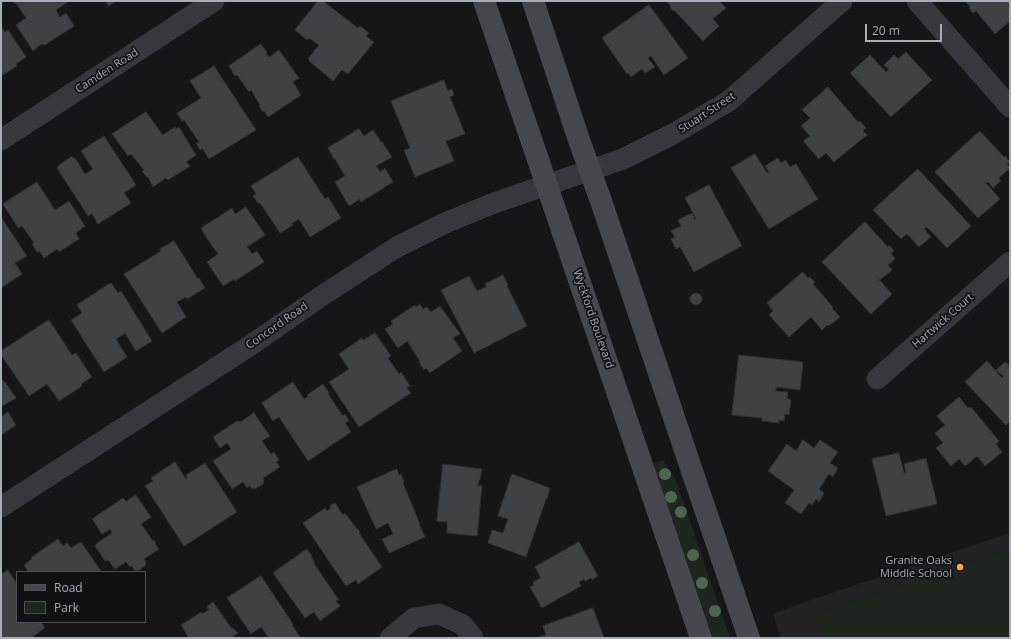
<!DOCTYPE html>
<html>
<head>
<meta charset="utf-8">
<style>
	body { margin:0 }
	#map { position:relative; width:1011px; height:639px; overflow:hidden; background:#161618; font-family:"Open Sans",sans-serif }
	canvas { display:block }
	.frame { position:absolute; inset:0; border:2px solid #a8adb8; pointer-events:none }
	.legend { position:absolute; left:16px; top:571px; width:130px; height:52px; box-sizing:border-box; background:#111113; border:1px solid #4d4f55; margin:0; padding:5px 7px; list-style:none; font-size:12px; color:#a8adb8 }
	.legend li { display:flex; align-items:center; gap:8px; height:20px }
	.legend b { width:20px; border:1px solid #4d4f55 }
	.scale { position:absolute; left:865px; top:24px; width:77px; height:18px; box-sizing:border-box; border:2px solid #a8adb8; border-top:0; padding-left:5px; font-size:12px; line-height:14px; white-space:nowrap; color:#a8adb8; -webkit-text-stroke:3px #111113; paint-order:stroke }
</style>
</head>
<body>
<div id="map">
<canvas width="1011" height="639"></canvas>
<div class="frame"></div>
<ul class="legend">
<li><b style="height:5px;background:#45474d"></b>Road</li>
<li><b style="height:11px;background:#1e261f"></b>Park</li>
</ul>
<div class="scale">20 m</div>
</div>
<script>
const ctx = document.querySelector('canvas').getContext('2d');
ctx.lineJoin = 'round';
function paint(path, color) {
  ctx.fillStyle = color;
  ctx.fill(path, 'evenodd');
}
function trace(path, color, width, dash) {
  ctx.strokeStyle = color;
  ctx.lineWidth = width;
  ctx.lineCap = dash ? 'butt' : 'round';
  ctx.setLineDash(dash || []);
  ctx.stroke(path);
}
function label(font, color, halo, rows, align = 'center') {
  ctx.font = font + ' "Open Sans",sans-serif';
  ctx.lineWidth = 3.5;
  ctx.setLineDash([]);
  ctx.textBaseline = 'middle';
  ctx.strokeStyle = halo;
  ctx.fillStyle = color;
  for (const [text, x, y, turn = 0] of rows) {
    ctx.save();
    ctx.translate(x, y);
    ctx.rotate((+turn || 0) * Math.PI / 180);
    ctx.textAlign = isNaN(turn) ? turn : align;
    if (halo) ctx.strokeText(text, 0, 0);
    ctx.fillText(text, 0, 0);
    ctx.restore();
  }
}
const built = new Path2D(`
	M 1010,533 L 1010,638 L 781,638 L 773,614 L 811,600 Z`);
const green = new Path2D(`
	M 663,460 L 676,480 L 730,638 L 713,638 L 653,463 Z
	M 1010,549 L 1010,638 L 823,638 L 815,614 Z`);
const building = new Path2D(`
	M 13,1 L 69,1 L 56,10 L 60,17 L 66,13 L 74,26 L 45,45 L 42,44 L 33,51 L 16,25 L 26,18 L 16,3 L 15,4 Z
	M 106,1 L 116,1 L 109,6 Z
	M 318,1 L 323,1 L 358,28 L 360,26 L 369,33 L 366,36 L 374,42 L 348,74 L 342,70 L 333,81 L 309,61 L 310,60 L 308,59 L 319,45 L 309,38 L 307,40 L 295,30 Z
	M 666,1 L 719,1 L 726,8 L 713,19 L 719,26 L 703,41 L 674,10 L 673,11 L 670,7 L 671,6 Z
	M 965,1 L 1010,1 L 1010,21 L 995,34 L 976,11 L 973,13 L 969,8 L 970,7 Z
	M 649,5 L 688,58 L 664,75 L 651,56 L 648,58 L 655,67 L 645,73 L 642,69 L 631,77 L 628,73 L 627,74 L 623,68 L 602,38 Z
	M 1,26 L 5,32 L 8,30 L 26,57 L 16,64 L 17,66 L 1,76 Z
	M 261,44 L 267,52 L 266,53 L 269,57 L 279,50 L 299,78 L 293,82 L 301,95 L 268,117 L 264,111 L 263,112 L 259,106 L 260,105 L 251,90 L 249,92 L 237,75 L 235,76 L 229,66 Z
	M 906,52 L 932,80 L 891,117 L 850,73 L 870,55 L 886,72 L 889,69 L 884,65 L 894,55 L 898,59 Z
	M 214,66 L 256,130 L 209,159 L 202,148 L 200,150 L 196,143 L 199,142 L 184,120 L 182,121 L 177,113 L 201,98 L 190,81 Z
	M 444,80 L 448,91 L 452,89 L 454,95 L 450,97 L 465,134 L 446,141 L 454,161 L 415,177 L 404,150 L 410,148 L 391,101 Z
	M 828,87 L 858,122 L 860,121 L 866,128 L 863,131 L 867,135 L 834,162 L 826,153 L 819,159 L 803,141 L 810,136 L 801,126 L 810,118 L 802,110 Z
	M 146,112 L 163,135 L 175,127 L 176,129 L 179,127 L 196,155 L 186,162 L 190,166 L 168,180 L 166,178 L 153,187 L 148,177 L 147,178 L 142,171 L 144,170 L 131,154 L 128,156 L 112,134 Z
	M 359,129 L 364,136 L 373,130 L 381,142 L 382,142 L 392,157 L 376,166 L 380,172 L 385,168 L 393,182 L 361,202 L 360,199 L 349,206 L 335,182 L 345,176 L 335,159 L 334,159 L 328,148 Z
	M 980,131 L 1004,157 L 1005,156 L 1010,162 L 1007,164 L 1010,168 L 999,178 L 1001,181 L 993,188 L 988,182 L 986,183 L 1000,199 L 978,218 L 935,172 Z
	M 104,136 L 136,185 L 124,193 L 131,203 L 98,224 L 92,214 L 88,216 L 57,168 L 58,167 L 58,166 L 72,156 L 73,158 L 75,158 L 85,174 L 93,169 L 81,151 Z
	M 755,154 L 767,173 L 769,172 L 765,166 L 778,158 L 781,163 L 786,160 L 790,167 L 796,164 L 818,199 L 769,229 L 731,168 Z
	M 298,157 L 325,199 L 328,197 L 341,218 L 310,237 L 299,219 L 292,223 L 293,225 L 280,233 L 260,203 L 259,204 L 253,196 L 256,194 L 251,186 Z
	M 918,169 L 971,226 L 947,248 L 927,227 L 924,229 L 931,237 L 919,247 L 907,234 L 901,239 L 873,210 Z
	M 37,182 L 55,210 L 69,201 L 85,226 L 76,233 L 79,239 L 59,252 L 57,249 L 44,258 L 39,251 L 37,252 L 32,244 L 34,243 L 22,226 L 18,228 L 3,204 Z
	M 709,185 L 742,246 L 694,272 L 680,247 L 676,249 L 671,239 L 675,237 L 671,231 L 681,226 L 678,220 L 692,213 L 695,220 L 696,219 L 685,198 Z
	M 246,207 L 265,235 L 247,247 L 252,254 L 257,251 L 264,262 L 235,281 L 234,279 L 223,286 L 207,262 L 218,254 L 204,234 L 201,228 L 232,208 L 235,214 Z
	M 1,217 L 27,256 L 15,263 L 22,274 L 1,288 Z
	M 865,222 L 888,247 L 889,245 L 894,251 L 891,253 L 895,259 L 888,265 L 892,270 L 880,280 L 876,276 L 892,294 L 871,314 L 822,262 Z
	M 174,241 L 198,279 L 199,278 L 205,288 L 187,299 L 186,297 L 177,302 L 186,317 L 162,333 L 124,274 L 161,251 L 160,249 Z
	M 803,272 L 808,278 L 810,277 L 815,282 L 813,284 L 833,307 L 832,308 L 840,317 L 829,326 L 827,325 L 822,330 L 811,317 L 789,337 L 769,315 L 773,311 L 767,303 Z
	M 503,275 L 508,285 L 507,286 L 527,326 L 474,353 L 441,290 L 469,276 L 477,291 L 486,287 L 485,284 Z
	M 111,283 L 118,293 L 121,291 L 152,341 L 136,351 L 125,333 L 116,339 L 127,357 L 104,372 L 71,320 L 82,313 L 77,305 Z
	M690 299a6 6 0 1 1 12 0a6 6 0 1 1-12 0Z
	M 420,304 L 423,309 L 427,307 L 431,312 L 440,306 L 460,334 L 453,338 L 462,351 L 430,373 L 426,368 L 424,370 L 419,362 L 420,361 L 407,341 L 398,348 L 385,329 L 393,324 L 391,321 L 415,305 L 416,307 Z
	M 49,320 L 72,355 L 76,353 L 92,377 L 81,384 L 82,386 L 59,401 L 47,384 L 29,396 L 1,355 L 1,351 Z
	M 375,333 L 391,356 L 388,358 L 399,374 L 401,372 L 410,386 L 407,388 L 411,393 L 359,427 L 329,382 L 349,369 L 339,354 L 362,338 L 363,340 Z
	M 739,355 L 803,362 L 800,390 L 776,387 L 776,391 L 788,392 L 787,398 L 791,400 L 789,415 L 785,414 L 784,421 L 779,420 L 779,423 L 762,421 L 762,418 L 732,415 Z
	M 987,361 L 1002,378 L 1003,376 L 996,370 L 1005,362 L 1009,365 L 1010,365 L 1010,421 L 1006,425 L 965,382 Z
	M 1,378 L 4,382 L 5,382 L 16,398 L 1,407 Z
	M 293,382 L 304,399 L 308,397 L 307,395 L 323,384 L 329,393 L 328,394 L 343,416 L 345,414 L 349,421 L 345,423 L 351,432 L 308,461 L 279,417 L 273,421 L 262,403 Z
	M 959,397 L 968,408 L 971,407 L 999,441 L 996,444 L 1002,452 L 985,466 L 977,456 L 965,466 L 959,459 L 951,466 L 936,448 L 943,443 L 935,433 L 945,425 L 937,416 Z
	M 8,412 L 16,425 L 1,435 L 1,414 L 2,416 Z
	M 254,413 L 270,436 L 262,441 L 271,454 L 274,452 L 279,460 L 276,462 L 280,467 L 263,478 L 264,479 L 263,484 L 255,489 L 251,488 L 250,486 L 247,488 L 243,482 L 232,489 L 213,461 L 231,449 L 227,443 L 220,448 L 213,437 L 237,421 L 240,422 Z
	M 803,440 L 814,448 L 820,440 L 838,452 L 830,463 L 838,468 L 833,477 L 829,474 L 819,489 L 824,493 L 819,502 L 816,499 L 812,505 L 809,503 L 801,514 L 785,503 L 794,490 L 768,471 L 787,444 L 796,451 Z
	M 899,453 L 904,473 L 906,472 L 904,464 L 926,458 L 937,504 L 886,516 L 872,459 Z
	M 175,462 L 186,479 L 187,478 L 186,475 L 205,463 L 237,512 L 184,546 L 145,486 L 153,481 L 151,478 Z
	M 443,464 L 482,469 L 480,480 L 479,480 L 478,486 L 482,486 L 477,536 L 447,533 L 447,522 L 437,521 Z
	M 397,469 L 399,475 L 401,474 L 404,482 L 403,483 L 420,524 L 419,524 L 425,537 L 389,553 L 382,539 L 393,534 L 388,523 L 376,529 L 357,487 Z
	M 512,474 L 550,488 L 547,499 L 546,499 L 526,557 L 488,543 L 492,530 L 503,533 L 508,519 L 498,516 Z
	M 136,495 L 151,517 L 141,524 L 153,541 L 154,540 L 156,543 L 155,544 L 159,549 L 144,559 L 146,562 L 145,566 L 138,571 L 134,570 L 132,566 L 130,567 L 126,562 L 115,569 L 108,560 L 105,561 L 95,546 L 97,544 L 97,543 L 112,533 L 110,529 L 102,534 L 92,519 L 123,498 L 126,501 Z
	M 335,503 L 343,515 L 345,513 L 357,529 L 358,529 L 360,532 L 359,533 L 382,567 L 358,584 L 356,580 L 346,586 L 303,523 L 325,508 L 327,511 L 331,508 L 330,506 Z
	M 58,539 L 63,546 L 67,543 L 71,548 L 81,542 L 101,571 L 100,572 L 28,572 L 24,565 L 32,559 L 31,558 Z
	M 579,542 L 598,576 L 592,580 L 591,578 L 585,581 L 584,579 L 579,582 L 581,586 L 542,608 L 530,587 L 534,585 L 533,582 L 541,578 L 535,567 Z
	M 307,549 L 312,556 L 311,557 L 315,563 L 314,564 L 339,600 L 336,601 L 340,606 L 320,621 L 314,612 L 305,618 L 273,573 Z
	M 8,570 L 17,584 L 17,622 L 41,622 L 45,628 L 31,638 L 1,638 L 1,575 Z
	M 261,576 L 293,624 L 292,625 L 300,637 L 299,638 L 269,638 L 261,627 L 251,634 L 227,598 Z
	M 213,602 L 232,629 L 233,628 L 238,633 L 233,636 L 235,638 L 189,638 L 181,625 L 201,612 L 202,614 L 209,610 L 207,607 Z
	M 593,608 L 604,638 L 536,638 L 546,635 L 543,626 Z`);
const street = new Path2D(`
	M 917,1 L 1010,107
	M 1,140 L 214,1
	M 877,379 L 1010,262
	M 1,507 L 251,345 L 323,295 L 397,247 L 445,223 L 494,203 L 623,159 L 673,134 L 729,101 L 842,1
	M 390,638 L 414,618 L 439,614 L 463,625 L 473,638`);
const secondary = new Path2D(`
	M 484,1 L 701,638
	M 533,1 L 579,140 L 601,201 L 690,465 L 749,638`);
const trees = [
	[665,474],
	[671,497],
	[681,512],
	[693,555],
	[702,583],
	[715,611]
];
const markers = [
	[960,567,4,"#f2b134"]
];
const streetNames = [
	["Camden Road",107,71,-33],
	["Stuart Street",707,113,-33],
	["Wyckford Boulevard",593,319,71],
	["Hartwick Court",943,321,-41],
	["Concord Road",277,326,-35]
];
const poiNames = [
	["Granite Oaks",952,561],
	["Middle School",952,574]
];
paint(built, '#222225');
paint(green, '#1e261f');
paint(building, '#404145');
trace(building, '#303034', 1);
trace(street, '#37383d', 21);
trace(secondary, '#45474d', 22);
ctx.fillStyle = '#506452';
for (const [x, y] of trees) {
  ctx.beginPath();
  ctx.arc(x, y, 6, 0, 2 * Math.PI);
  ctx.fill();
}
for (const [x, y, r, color] of markers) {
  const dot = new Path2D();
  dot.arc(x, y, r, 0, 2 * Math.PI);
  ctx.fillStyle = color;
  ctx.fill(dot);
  trace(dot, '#111113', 1.5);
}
label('11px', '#a8adb8', '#111113', streetNames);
label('11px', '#a8adb8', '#111113', poiNames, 'right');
</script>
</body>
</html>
